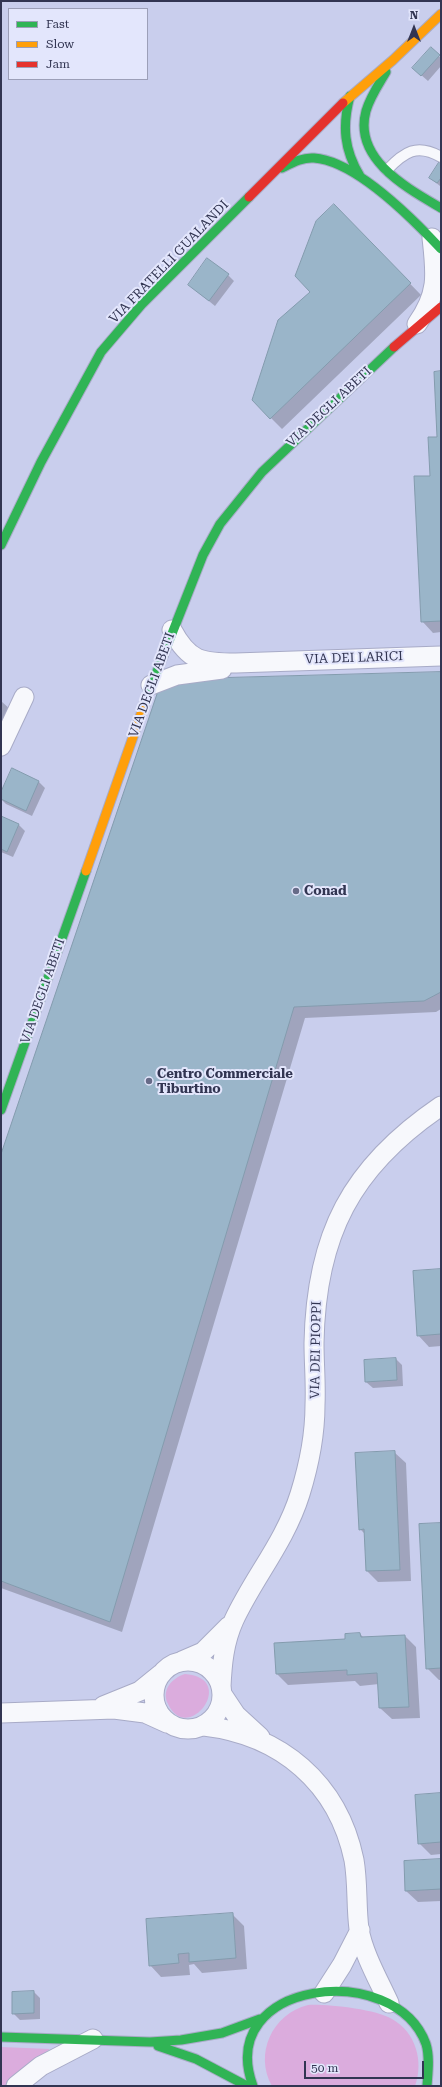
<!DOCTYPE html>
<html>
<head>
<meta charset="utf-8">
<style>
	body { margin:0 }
	#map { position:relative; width:442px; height:2087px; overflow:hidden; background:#c9ceed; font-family:"Roboto Serif",serif }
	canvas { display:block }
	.frame { position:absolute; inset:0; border:2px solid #323552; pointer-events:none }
	.legend { position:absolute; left:8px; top:8px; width:140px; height:72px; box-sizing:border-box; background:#e3e6fc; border:1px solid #9c9fb8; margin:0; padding:5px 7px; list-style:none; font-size:12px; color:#323552 }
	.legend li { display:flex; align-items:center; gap:8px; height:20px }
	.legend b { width:20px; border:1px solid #9c9fb8 }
	.north { position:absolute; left:394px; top:8px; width:40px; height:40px; -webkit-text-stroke:3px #e3e6fc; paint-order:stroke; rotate:0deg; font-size:11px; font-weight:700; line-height:16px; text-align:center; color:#323552 }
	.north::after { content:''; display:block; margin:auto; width:14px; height:18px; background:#323552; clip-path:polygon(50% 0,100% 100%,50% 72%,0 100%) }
	.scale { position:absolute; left:304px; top:2061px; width:120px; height:18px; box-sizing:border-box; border:2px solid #323552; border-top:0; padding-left:5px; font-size:12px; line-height:14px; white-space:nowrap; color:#323552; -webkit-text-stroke:3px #e3e6fc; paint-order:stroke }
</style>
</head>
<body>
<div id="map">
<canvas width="442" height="2087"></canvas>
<div class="frame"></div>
<ul class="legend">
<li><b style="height:5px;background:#30b455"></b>Fast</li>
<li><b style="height:5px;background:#ff9f0a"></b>Slow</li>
<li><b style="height:5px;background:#e5322d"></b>Jam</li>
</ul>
<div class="north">N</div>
<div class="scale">50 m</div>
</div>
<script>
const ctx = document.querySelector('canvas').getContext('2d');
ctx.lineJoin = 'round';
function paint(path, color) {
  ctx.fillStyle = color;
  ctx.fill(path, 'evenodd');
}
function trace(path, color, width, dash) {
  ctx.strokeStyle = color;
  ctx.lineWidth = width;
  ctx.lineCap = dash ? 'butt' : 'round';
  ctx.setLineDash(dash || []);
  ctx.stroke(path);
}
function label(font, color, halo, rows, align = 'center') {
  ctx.font = font + ' "Roboto Serif",serif';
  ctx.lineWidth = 4;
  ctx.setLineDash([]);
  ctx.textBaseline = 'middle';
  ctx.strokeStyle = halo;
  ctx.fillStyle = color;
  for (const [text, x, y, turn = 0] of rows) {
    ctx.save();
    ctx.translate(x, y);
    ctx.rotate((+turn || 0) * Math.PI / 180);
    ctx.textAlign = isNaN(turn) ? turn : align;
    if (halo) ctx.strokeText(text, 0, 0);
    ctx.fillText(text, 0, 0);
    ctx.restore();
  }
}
const green = new Path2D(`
	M 185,1674 C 239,1678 188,1746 168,1704 C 161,1690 172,1678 185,1674 Z
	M 308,2005 C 327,2004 375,2009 392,2019 C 416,2032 424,2062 415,2086 L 272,2086 C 254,2054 272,2014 308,2005 Z
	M 1,2047 L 50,2049 L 30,2063 L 6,2086 L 1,2086 Z`);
const shadow = new Path2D(`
	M 431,49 L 441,58 L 441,66 L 428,81 L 420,74 Z
	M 441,161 L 441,185 L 440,186 L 430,178 Z
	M 334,205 L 421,295 L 282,429 L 253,400 L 311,292 Z
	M 228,275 L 234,281 L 215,306 L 189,285 Z
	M 441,372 L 441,632 L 433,633 L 422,621 L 431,477 L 438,438 Z
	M 441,673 L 441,1009 L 436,1012 L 305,1018 L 122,1632 L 1,1588 L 1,1157 Z
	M 1,701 L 11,710 L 1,732 Z
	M 12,770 L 39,782 L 45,788 L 32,816 L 6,804 L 1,799 L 1,794 Z
	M 1,817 L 19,825 L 25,831 L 13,857 L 1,852 Z
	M 441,1270 L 441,1346 L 429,1347 L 418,1335 Z
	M 396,1359 L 402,1365 L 403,1386 L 373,1388 L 366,1382 Z
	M 394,1452 L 406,1463 L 411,1581 L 378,1582 L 367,1571 L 366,1535 L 360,1529 Z
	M 441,1524 L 441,1680 L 439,1680 L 427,1668 Z
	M 360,1634 L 364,1638 L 405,1636 L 416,1647 L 420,1718 L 392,1719 L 380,1708 L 379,1684 L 360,1686 L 355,1681 L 288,1685 L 277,1674 Z
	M 441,1794 L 441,1854 L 431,1855 L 419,1843 Z
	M 441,1860 L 441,1901 L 418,1902 L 406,1891 L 405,1862 Z
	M 232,1914 L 244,1926 L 247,1969 L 202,1973 L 194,1964 L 189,1965 L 190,1975 L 161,1977 L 150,1965 Z
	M 34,1992 L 40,1998 L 40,2019 L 20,2020 L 13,2013 Z`);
const building = new Path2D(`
	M 431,47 L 440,55 L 421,76 L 412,68 Z
	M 441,159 L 441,178 L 437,183 L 429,178 Z
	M 334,204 L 411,283 L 270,419 L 252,400 L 278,320 L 310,292 L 295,276 L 316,221 Z
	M 207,258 L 229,274 L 209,301 L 188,285 Z
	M 441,371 L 441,621 L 421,622 L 414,476 L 430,476 L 428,437 L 437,437 L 434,372 Z
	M 441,672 L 441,992 L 424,1001 L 294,1007 L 110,1622 L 1,1581 L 1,1154 L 158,691 L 180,679 Z
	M 12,768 L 39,781 L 26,811 L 1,799 L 1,792 Z
	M 1,816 L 19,824 L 7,852 L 1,849 Z
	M 441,1269 L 441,1334 L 417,1336 L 413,1271 Z
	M 396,1358 L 397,1380 L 365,1382 L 364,1360 Z
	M 395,1451 L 400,1570 L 366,1571 L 364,1529 L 359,1530 L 355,1453 Z
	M 441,1523 L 441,1668 L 426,1669 L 419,1524 Z
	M 360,1633 L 361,1637 L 405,1635 L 409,1707 L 379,1708 L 377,1673 L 347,1675 L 347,1670 L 276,1674 L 274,1643 L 345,1639 L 345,1634 Z
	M 441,1793 L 441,1842 L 418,1844 L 415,1795 Z
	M 441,1859 L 441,1889 L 405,1891 L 404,1861 Z
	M 233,1913 L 236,1958 L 189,1962 L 189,1953 L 178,1954 L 179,1963 L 149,1966 L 146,1919 Z
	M 34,1991 L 34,2013 L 12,2014 L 12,1992 Z`);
const lane = new Path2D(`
	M 387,170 C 404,152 417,143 441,157`);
const street = new Path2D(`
	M 417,324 C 439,293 436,274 432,238
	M 172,630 C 189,662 202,663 236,663 L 441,656
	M 151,685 L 177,675 L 222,669
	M 1,746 L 24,697
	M 182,1661 L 203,1652 L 229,1626
	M154 1695a34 34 0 1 1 68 0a34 34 0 1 1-68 0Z
	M 221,1687 C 222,1664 224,1642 234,1620 C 254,1577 285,1542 300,1494 C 309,1465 315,1436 315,1405 C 316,1384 314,1364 314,1343 C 316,1235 351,1167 441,1106
	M 222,1694 L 236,1715 L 260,1737
	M 103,1706 L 140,1691 L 161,1674
	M 1,1713 L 114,1709 L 145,1713 L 167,1723
	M 204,1726 C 281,1735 338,1783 354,1860 C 358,1883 356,1906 359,1929 C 363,1953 379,1981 389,2003
	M 324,1993 L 342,1965 L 360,1930
	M 16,2086 L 41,2066 L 93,2039`);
const fast = new Path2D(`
	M 386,72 C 379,84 370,97 366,111 C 353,159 407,188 441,208
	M 350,96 C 342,126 344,150 360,176
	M 282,168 C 292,163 303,157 314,158 C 356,161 413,219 441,249
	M 1,545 L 41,462 L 101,352 L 142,304 L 249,197
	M 147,697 L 203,555 L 220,524 L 262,472 L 394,347
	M 1,1110 L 86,871
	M 1,2037 L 150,2042 L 181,2040 L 222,2033 L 260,2019
	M 158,2046 L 196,2059 L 247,2086
	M 253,2086 C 214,1980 395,1959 426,2044 C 430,2057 428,2072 427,2086`);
const slow = new Path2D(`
	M 343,103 L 393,60 L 441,14
	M 86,871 L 147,697`);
const jam = new Path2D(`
	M 249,197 L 343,103
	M 394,347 L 441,307`);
const markers = [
	[296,891,4,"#676b88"],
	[149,1081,4,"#676b88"]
];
const streetNames = [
	["VIA FRATELLI GUALANDI",169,262,-46],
	["VIA DEGLI ABETI",329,407,-43],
	["VIA DEI LARICI",354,658,-2],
	["VIA DEGLI ABETI",152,685,-70],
	["VIA DEGLI ABETI",43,991,-71],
	["VIA DEI PIOPPI",316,1350,-89]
];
const poiNames = [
	["Conad",304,891],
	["Centro Commerciale",157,1074],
	["Tiburtino",157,1089]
];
paint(green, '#dbacdd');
paint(shadow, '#0003');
paint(building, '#9ab5c9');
trace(building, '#839bad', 1);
trace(lane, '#a8abc7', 12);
trace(street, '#a8abc7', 21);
trace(fast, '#a8abc7', 11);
trace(slow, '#a8abc7', 11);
trace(jam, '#a8abc7', 11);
trace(lane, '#f7f8fc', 10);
trace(street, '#f7f8fc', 19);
trace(fast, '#30b455', 9);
trace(slow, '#ff9f0a', 9);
trace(jam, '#e5322d', 9);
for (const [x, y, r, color] of markers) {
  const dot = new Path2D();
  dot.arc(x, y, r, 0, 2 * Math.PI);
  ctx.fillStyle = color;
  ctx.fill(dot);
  trace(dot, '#e3e6fc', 1.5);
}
label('13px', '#323552', '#e3e6fc', streetNames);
label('bold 13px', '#323552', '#e3e6fc', poiNames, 'left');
</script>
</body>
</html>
